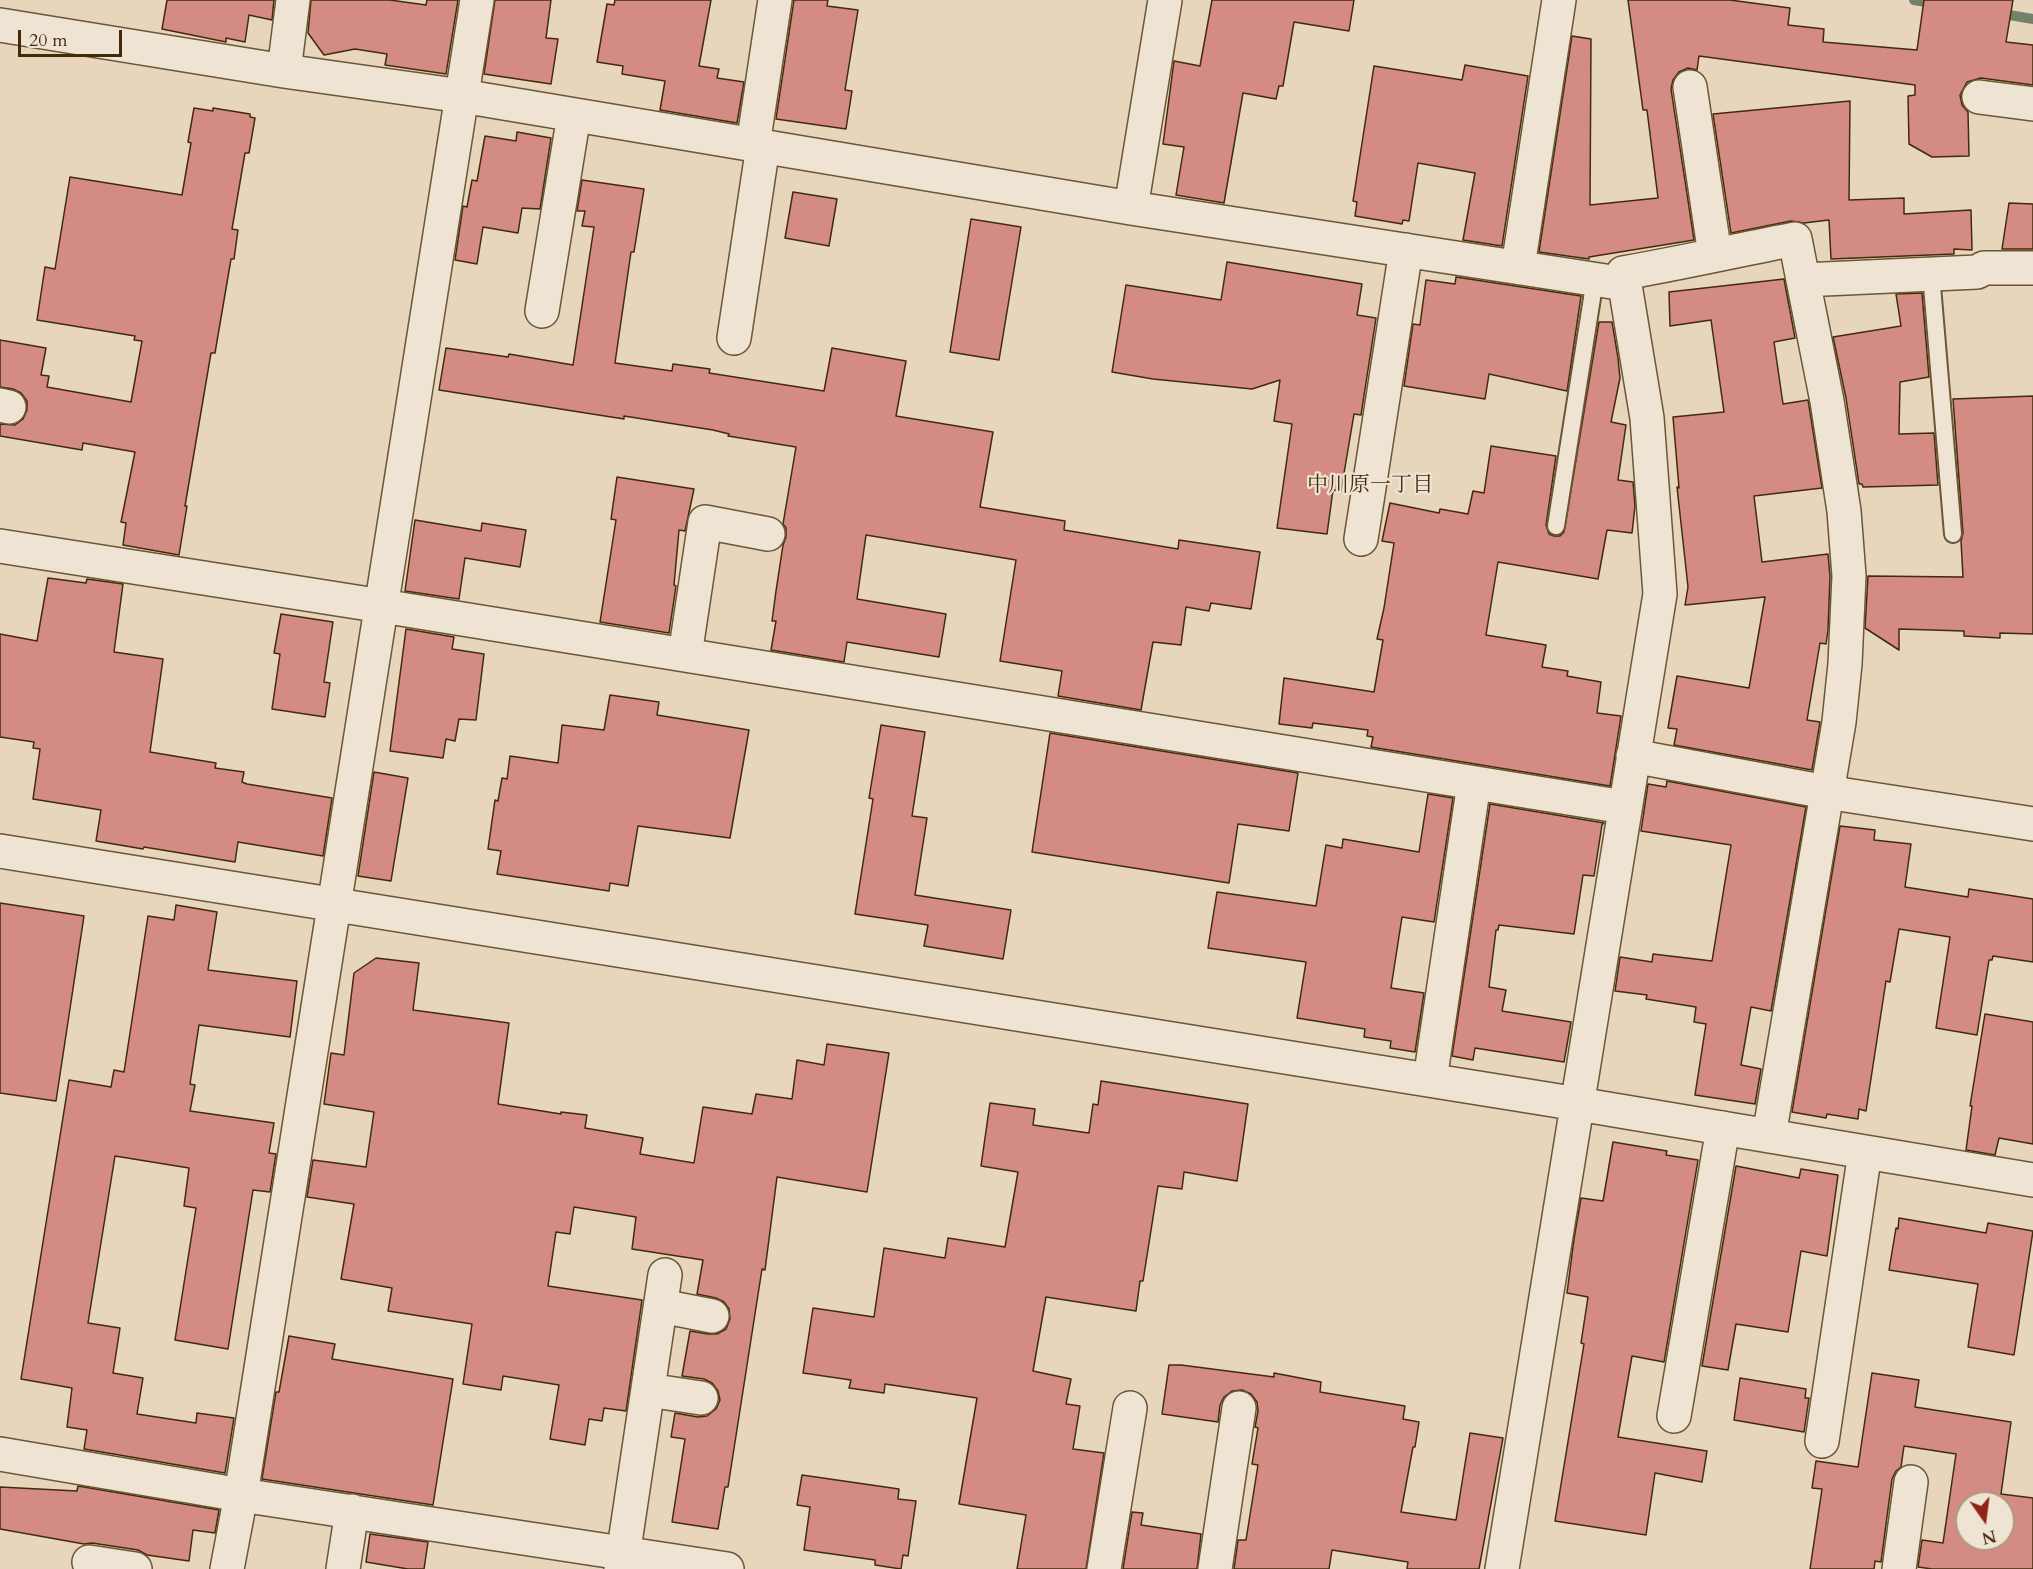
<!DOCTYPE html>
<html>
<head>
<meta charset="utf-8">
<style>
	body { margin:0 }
	#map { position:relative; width:2033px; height:1569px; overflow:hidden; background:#e7d6bb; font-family:Cardo,serif }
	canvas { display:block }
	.north { position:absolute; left:1955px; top:1491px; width:60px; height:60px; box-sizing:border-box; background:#efe4d3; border:2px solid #aa9a82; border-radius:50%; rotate:166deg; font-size:16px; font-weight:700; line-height:24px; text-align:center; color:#422b09 }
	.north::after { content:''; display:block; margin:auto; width:21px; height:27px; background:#8f2418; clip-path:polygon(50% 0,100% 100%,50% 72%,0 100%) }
	.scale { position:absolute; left:18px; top:30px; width:104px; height:27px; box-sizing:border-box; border:3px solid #422b09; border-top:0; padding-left:8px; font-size:18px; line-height:21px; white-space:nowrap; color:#422b09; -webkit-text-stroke:4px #efe4d3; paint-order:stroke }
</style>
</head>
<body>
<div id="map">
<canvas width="2033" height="1569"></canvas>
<div class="north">N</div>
<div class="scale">20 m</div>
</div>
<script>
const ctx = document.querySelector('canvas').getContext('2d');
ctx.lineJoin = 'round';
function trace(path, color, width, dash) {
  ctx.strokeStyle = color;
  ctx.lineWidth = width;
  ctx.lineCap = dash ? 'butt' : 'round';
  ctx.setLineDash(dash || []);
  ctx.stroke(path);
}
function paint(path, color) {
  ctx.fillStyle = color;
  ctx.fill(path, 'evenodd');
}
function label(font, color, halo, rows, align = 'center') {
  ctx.font = font + ' Cardo,"Noto Serif JP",serif';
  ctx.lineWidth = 4.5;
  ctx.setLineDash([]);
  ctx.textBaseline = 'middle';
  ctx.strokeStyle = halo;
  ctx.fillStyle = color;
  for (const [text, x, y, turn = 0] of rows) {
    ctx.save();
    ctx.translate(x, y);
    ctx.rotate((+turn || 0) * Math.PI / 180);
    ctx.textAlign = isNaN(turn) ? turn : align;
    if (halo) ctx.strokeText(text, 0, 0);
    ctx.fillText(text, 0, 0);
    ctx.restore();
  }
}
const stream = new Path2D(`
	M 1914,0 L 1938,4
	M 1998,13 L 2033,19`);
const building = new Path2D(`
	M 167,0 L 274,0 L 272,20 L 249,15 L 245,42 L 226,38 L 226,42 L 162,29 Z
	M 311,0 L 390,0 L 426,5 L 427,0 L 458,0 L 446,74 L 385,65 L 387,54 L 355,49 L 324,55 L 308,33 Z
	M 495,0 L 551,0 L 546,38 L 558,39 L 551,84 L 484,74 Z
	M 615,0 L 711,0 L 699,66 L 719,69 L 717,78 L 744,82 L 737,123 L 660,110 L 665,81 L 622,74 L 623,66 L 597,62 L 607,4 L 614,5 Z
	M 794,0 L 828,0 L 827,6 L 858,10 L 845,90 L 852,91 L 846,129 L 776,119 Z
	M 1212,0 L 1354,0 L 1349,31 L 1294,22 L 1283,86 L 1279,86 L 1276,99 L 1243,93 L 1224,203 L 1176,195 L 1184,147 L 1163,144 L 1174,61 L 1200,66 Z
	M 1628,0 L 1730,0 L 1790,8 L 1788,25 L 1824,29 L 1823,42 L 1917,50 L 1924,0 L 2013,0 L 2006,42 L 2033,45 L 2033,85 L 1981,78 L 1967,82 L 1960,95 L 1962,105 L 1968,112 L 1969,156 L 1932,157 L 1909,144 L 1908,96 L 1915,95 L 1915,85 L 1699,56 L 1697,70 L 1688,68 L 1679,72 L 1673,80 L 1671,89 L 1694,240 L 1589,257 L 1589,259 L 1539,252 L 1572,36 L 1591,39 L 1590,205 L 1658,198 L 1647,110 L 1643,110 Z
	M 1465,65 L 1528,76 L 1502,246 L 1463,240 L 1475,173 L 1418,163 L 1409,221 L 1403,220 L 1402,224 L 1355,216 L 1357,202 L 1353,201 L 1374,66 L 1462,80 Z
	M 1850,101 L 1849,200 L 1904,198 L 1904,214 L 1971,210 L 1972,250 L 1954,249 L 1954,254 L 1831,259 L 1829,220 L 1804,223 L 1791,221 L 1731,233 L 1713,114 Z
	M 194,108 L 213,111 L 213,108 L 250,114 L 250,117 L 255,118 L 249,153 L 245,153 L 232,229 L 238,230 L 234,259 L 231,259 L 215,353 L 211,353 L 185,506 L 187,506 L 179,555 L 123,545 L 126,523 L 121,522 L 135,452 L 83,443 L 82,450 L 0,436 L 0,424 L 15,425 L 23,419 L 27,410 L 27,401 L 21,393 L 13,389 L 0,387 L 0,340 L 46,348 L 41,375 L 49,376 L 47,387 L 131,402 L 142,341 L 134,340 L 135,336 L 37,320 L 45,267 L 55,269 L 70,177 L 182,195 L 191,143 L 188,142 Z
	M 517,132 L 551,138 L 540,209 L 522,208 L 518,233 L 483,227 L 477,264 L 455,260 L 463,206 L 467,207 L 472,180 L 477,181 L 485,136 L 516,141 Z
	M 582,180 L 644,189 L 634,252 L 631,252 L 615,363 L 672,371 L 673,364 L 710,369 L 709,373 L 824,391 L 832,348 L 906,361 L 896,416 L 993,432 L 980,507 L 1065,521 L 1064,530 L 1178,549 L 1179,540 L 1260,552 L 1251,609 L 1211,603 L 1209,611 L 1186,607 L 1181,645 L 1153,642 L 1141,710 L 1058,696 L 1062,671 L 1000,661 L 1016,560 L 866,535 L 857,599 L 946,614 L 939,657 L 847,642 L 844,662 L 771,650 L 776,621 L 772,621 L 776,591 L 783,545 L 786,537 L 786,528 L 783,524 L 796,447 L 728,436 L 729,434 L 713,430 L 624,416 L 624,419 L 439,390 L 446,348 L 508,357 L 509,354 L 573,365 L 594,227 L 582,226 L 585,211 L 577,211 Z
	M 793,192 L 837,199 L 829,246 L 785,238 Z
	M 2009,203 L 2033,204 L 2033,249 L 2002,249 Z
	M 971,219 L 1021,227 L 999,360 L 950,352 Z
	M 1227,262 L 1362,284 L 1357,315 L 1376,318 L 1361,415 L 1354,414 L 1341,491 L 1333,490 L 1327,534 L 1277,528 L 1292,424 L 1274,421 L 1280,380 L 1252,389 L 1153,379 L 1112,372 L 1126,285 L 1221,300 Z
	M 1456,277 L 1581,296 L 1567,391 L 1489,374 L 1485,399 L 1404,386 L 1413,324 L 1420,325 L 1426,280 L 1455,284 Z
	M 1784,279 L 1795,338 L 1774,342 L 1783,404 L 1808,400 L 1822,488 L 1754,496 L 1762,562 L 1828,554 L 1830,576 L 1828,630 L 1826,644 L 1820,643 L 1807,720 L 1820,722 L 1812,770 L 1674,745 L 1677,729 L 1668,728 L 1677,676 L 1749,688 L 1765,597 L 1685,605 L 1688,587 L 1677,487 L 1679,488 L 1673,417 L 1724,412 L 1711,320 L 1670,326 L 1669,292 Z
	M 1922,293 L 1929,377 L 1900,382 L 1899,434 L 1934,433 L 1938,485 L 1863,487 L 1862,484 L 1859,484 L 1846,398 L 1833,337 L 1901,326 L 1896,294 Z
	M 1599,322 L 1612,322 L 1618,358 L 1620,378 L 1611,422 L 1626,425 L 1618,480 L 1633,482 L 1635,506 L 1632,533 L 1607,530 L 1598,579 L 1498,562 L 1486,635 L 1546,645 L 1542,667 L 1568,671 L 1567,676 L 1601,682 L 1597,713 L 1621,716 L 1610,786 L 1371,747 L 1373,737 L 1367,736 L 1368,730 L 1313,723 L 1312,728 L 1279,724 L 1284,678 L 1374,692 L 1383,640 L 1377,639 L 1384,608 L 1394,543 L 1382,541 L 1390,503 L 1439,513 L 1440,509 L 1468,514 L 1473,491 L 1484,493 L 1491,446 L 1556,456 L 1546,525 L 1549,534 L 1554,536 L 1560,536 L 1564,532 Z
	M 2033,396 L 2033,634 L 2000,633 L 2000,638 L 1964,636 L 1964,631 L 1899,629 L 1899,650 L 1865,628 L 1868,576 L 1963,577 L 1961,541 L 1963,533 L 1953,399 Z
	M 617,477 L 694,489 L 685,531 L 679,530 L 674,585 L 676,586 L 669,633 L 600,622 L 616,520 L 611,519 Z
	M 415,520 L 481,531 L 482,523 L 526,530 L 520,567 L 465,558 L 459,599 L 405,591 Z
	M 48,578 L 86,583 L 87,579 L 123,584 L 114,652 L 163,659 L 150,752 L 216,763 L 215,768 L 244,772 L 242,782 L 247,784 L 332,798 L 323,856 L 238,842 L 235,862 L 144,847 L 143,849 L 96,841 L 101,810 L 33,799 L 40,749 L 33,748 L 34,742 L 0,737 L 0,634 L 37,641 Z
	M 281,614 L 333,622 L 324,682 L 330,683 L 325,717 L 272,709 L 280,654 L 274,653 Z
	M 406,629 L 454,637 L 452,649 L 484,654 L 476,720 L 459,719 L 455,741 L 446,739 L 443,758 L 390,751 Z
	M 610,695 L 659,702 L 657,715 L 749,730 L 730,838 L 638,826 L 628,886 L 610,883 L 609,891 L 497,874 L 501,851 L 488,849 L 495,800 L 498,801 L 502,778 L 507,779 L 510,756 L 558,763 L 562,725 L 604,730 Z
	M 881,725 L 925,732 L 912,816 L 927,818 L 915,895 L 1011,910 L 1003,959 L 924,946 L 928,925 L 855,914 L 873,799 L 869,798 Z
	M 1050,733 L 1298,773 L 1289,831 L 1238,824 L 1229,883 L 1032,852 Z
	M 374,772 L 408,778 L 391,881 L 358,876 Z
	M 1667,781 L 1806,807 L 1771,1011 L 1751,1007 L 1741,1065 L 1761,1069 L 1755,1104 L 1695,1095 L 1706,1024 L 1694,1022 L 1696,1007 L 1646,999 L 1647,995 L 1615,991 L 1620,957 L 1652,962 L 1653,954 L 1712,961 L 1731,845 L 1641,831 L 1648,784 L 1666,787 Z
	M 1428,794 L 1453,798 L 1434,922 L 1402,917 L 1391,988 L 1424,993 L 1415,1052 L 1390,1048 L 1391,1041 L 1364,1037 L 1365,1029 L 1297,1018 L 1306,962 L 1208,948 L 1217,892 L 1316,906 L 1326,845 L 1342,848 L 1343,839 L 1419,852 Z
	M 1490,804 L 1604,823 L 1602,825 L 1594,876 L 1583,875 L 1574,934 L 1499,925 L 1498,930 L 1496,930 L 1489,987 L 1506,990 L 1502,1011 L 1571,1022 L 1564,1062 L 1475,1048 L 1473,1060 L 1452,1056 Z
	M 1840,826 L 1875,830 L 1874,840 L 1911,844 L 1905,887 L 1968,897 L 1969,889 L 2033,899 L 2033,962 L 1993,956 L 1992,960 L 1989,960 L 1977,1035 L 1936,1028 L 1950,937 L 1899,929 L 1890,982 L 1886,981 L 1866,1111 L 1859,1109 L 1858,1119 L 1827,1114 L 1826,1118 L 1792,1112 Z
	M 0,903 L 84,916 L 56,1101 L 0,1093 Z
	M 176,905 L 217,912 L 208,970 L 297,981 L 290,1037 L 199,1025 L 190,1084 L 195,1085 L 190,1111 L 274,1123 L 269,1153 L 276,1154 L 270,1192 L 253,1190 L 228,1349 L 175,1340 L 196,1208 L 184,1206 L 189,1168 L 115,1156 L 88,1323 L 120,1328 L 113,1373 L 143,1378 L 137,1414 L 196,1423 L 197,1413 L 234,1418 L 225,1473 L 84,1449 L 87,1430 L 67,1427 L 72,1388 L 21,1379 L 69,1080 L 111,1087 L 114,1070 L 124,1072 L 148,916 L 174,920 Z
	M 376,958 L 419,963 L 413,1010 L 509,1023 L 498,1104 L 561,1114 L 561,1112 L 587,1115 L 585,1128 L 643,1138 L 640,1154 L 694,1163 L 703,1107 L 752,1114 L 756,1094 L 792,1099 L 797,1060 L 824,1065 L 827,1044 L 889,1053 L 867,1192 L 777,1177 L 765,1270 L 762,1269 L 728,1487 L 725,1487 L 718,1529 L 672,1522 L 685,1439 L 671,1437 L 675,1413 L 698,1417 L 707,1416 L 716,1409 L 720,1400 L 718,1391 L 712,1383 L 704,1379 L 682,1376 L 690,1331 L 708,1334 L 717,1334 L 726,1329 L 730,1319 L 729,1309 L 724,1302 L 716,1298 L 697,1294 L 703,1260 L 632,1249 L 636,1217 L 574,1207 L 570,1234 L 556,1232 L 548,1286 L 642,1300 L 626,1411 L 604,1408 L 602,1421 L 589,1419 L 585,1445 L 550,1439 L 559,1385 L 503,1376 L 501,1390 L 463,1384 L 472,1324 L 388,1311 L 392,1288 L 341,1279 L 354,1204 L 307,1197 L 313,1160 L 366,1167 L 374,1112 L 324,1104 L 331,1053 L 344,1055 L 354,973 Z
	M 1985,1014 L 2033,1022 L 2033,1144 L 1999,1138 L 1995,1155 L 1966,1150 L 1972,1106 L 1970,1106 Z
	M 1101,1081 L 1248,1104 L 1237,1181 L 1184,1172 L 1182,1189 L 1158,1186 L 1143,1281 L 1140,1281 L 1136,1311 L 1046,1297 L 1033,1371 L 1071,1379 L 1066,1404 L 1080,1406 L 1073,1449 L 1104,1453 L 1086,1569 L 1017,1569 L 1026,1515 L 959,1504 L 977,1398 L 885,1384 L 884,1393 L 849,1388 L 851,1380 L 803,1373 L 813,1308 L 874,1317 L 884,1248 L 945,1258 L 948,1238 L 1005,1247 L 1018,1172 L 981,1166 L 990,1103 L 1035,1109 L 1033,1125 L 1089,1133 L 1093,1104 L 1098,1105 Z
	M 1613,1142 L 1667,1151 L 1666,1155 L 1698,1160 L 1664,1362 L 1632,1356 L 1618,1437 L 1707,1451 L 1702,1482 L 1655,1473 L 1646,1535 L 1555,1521 L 1584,1344 L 1581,1343 L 1588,1297 L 1567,1293 L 1574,1239 L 1581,1198 L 1603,1201 Z
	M 1736,1166 L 1799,1178 L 1801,1169 L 1838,1175 L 1827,1256 L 1801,1251 L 1788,1332 L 1736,1324 L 1728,1370 L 1702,1366 Z
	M 1899,1218 L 1986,1233 L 1988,1223 L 2033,1231 L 2014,1355 L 1968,1347 L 1978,1284 L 1889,1270 L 1896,1228 L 1898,1229 Z
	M 289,1336 L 335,1344 L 332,1359 L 453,1379 L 433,1505 L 262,1479 L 276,1392 L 279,1392 Z
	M 1169,1365 L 1181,1365 L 1274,1377 L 1274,1373 L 1321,1382 L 1320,1392 L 1405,1406 L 1403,1419 L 1419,1422 L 1415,1447 L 1413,1447 L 1401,1512 L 1456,1520 L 1470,1433 L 1503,1438 L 1479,1569 L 1407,1569 L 1408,1562 L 1332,1550 L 1329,1569 L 1234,1569 L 1238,1540 L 1246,1540 L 1258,1465 L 1252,1464 L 1258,1428 L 1255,1427 L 1258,1411 L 1257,1402 L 1251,1394 L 1242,1390 L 1232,1391 L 1224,1397 L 1220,1405 L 1218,1422 L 1162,1414 Z
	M 1872,1373 L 1919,1380 L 1915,1407 L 2011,1422 L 2001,1494 L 2033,1498 L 2033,1569 L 1932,1569 L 1918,1567 L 1922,1540 L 1943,1543 L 1956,1454 L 1904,1446 L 1901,1467 L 1896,1471 L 1892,1479 L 1881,1562 L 1875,1561 L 1874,1569 L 1810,1569 L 1822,1489 L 1812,1488 L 1816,1461 L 1858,1467 ZM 1967,1503 L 2003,1503 L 2003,1539 L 1967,1539 Z
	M 1740,1378 L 1806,1389 L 1805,1398 L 1809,1398 L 1804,1432 L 1734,1420 Z
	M 802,1475 L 899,1489 L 898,1499 L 916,1501 L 908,1556 L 903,1555 L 901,1569 L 875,1565 L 875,1560 L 804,1550 L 810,1507 L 797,1505 Z
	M 78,1486 L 219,1510 L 215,1533 L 193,1530 L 189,1561 L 147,1555 L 138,1550 L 92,1543 L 84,1544 L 0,1529 L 0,1487 L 77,1491 Z
	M 1132,1512 L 1143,1513 L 1141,1525 L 1201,1534 L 1197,1569 L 1123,1569 Z
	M 370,1534 L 428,1542 L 424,1569 L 408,1569 L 366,1562 Z`);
const service = new Path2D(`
	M 1931,274 L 1953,534
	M 1556,526 L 1595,279`);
const minor = new Path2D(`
	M 0,25 L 284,71 L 462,96 L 1131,208 L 1625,284
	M 284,71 L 293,0
	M 1690,87 L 1715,255
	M 1979,97 L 2033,104
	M 753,145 L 775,0
	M 1131,208 L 1165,0
	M 1518,267 L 1559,0
	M 542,311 L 574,115
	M 734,338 L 763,146
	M 0,405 L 9,407
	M 1361,539 L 1406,250
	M 0,546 L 382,606 L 1624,807
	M 685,655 L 705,522 L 768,534
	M 1633,756 L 1826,792 L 2033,824
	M 0,851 L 1578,1104 L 2033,1180
	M 1430,1080 L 1474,783
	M 1769,1136 L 1839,722 L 1845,664 L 1849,576 L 1844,511 L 1827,401 L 1803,280
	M 661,1306 L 712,1316
	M 648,1390 L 701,1398
	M 1674,1416 L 1723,1128
	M 1822,1441 L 1865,1152
	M 0,1454 L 241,1495 L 727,1569
	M 89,1562 L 135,1569
	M 227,1569 L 241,1495 L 477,0
	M 343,1569 L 352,1511
	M 621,1569 L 665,1275
	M 1104,1569 L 1130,1408
	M 1215,1569 L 1239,1408
	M 1502,1569 L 1660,594 L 1647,418 L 1623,273 C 1681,263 1738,250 1795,239 L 1803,280 L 1977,272 L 1984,268 L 2033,268
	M 1899,1569 L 1911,1482`);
const neighbourhoodNames = [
	["中川原一丁目",1370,486]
];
trace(stream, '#75806c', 10);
paint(building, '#d38b83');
trace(building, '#422b09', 1.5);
trace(service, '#6b5636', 20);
trace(minor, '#6b5636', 36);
trace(service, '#efe4d3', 16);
trace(minor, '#efe4d3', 33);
label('21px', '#422b09', '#efe4d3', neighbourhoodNames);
</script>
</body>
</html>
